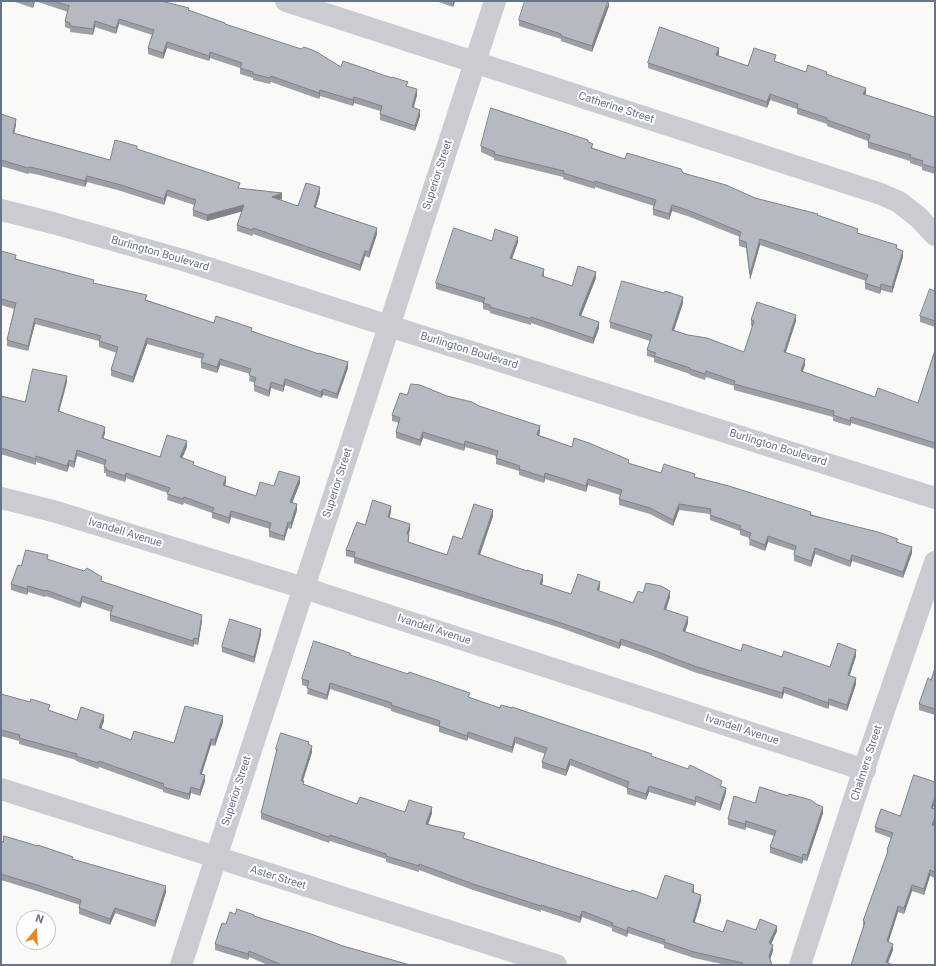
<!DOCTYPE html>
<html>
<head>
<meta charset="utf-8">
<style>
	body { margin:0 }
	#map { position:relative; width:936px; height:966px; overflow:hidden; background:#f9faf7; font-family:Roboto,sans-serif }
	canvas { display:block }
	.frame { position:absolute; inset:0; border:2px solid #687289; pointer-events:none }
	.north { position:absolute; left:16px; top:910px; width:40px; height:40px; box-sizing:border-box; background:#fff; border:1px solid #c3c7d0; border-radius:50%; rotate:18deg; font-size:11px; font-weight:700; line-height:16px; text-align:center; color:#687289 }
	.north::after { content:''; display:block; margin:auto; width:14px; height:18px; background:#e98828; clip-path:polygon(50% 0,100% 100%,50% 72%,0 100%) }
</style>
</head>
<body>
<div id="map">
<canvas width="936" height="966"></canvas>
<div class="frame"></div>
<div class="north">N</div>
</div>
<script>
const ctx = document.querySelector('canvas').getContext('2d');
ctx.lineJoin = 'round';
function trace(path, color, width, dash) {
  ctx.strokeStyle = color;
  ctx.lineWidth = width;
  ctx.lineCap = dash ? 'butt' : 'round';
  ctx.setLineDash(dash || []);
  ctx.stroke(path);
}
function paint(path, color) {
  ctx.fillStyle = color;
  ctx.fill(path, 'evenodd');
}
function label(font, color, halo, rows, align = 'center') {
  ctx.font = font + ' Roboto,sans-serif';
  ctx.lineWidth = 4;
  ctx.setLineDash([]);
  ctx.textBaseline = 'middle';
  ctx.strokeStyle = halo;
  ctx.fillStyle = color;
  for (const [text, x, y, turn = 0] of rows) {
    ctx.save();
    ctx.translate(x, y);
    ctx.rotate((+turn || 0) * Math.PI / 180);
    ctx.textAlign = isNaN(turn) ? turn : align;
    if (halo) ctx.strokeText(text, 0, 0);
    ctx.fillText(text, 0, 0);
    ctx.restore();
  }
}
const minor = new Path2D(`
	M 286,1 L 881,194 L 899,202 L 918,217 L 935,235
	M 1,210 L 53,223 L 183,260 L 389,326 L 935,498
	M 1,498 L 53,511 L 304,588 L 865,770
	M 1,789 L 556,965
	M 181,965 L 495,1
	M 800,965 L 868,757 L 935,562`);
const wall = new Path2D(`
	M 12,1 L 156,1 L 189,11 L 341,67 L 408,86 L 417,95 L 414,107 L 420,116 L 415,131 L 380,120 L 380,111 L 354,103 L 353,106 L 320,96 L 319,99 L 271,82 L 270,84 L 253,80 L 253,78 L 240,74 L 240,68 L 210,58 L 209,61 L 167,48 L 163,59 L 148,54 L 148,48 L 152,35 L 119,24 L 116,34 L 95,27 L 93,35 L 70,32 L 70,29 L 65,27 L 65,21 L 68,12 L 35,1 L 33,8 Z
	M 436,1 L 455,1 L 453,7 Z
	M 609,6 L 592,52 L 561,41 L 561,39 L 519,26 L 519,20 Z
	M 719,54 L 718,56 L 748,66 L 776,62 L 806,72 L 827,74 L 866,93 L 865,95 L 934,117 L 935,115 L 935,174 L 922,170 L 922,167 L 910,163 L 910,161 L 868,148 L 868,141 L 827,126 L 827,124 L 797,114 L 797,109 L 770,100 L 767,108 L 648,68 L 648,63 Z
	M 1,114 L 16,125 L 14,133 L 110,160 L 137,149 L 240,189 L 282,199 L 280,200 L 298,206 L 320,193 L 316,207 L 377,234 L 369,258 L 365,256 L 360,271 L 253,234 L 252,236 L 237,231 L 237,225 L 242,211 L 207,221 L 193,216 L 193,210 L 194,205 L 167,196 L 164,205 L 121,191 L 87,182 L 85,187 L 39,175 L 29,173 L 28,174 L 1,166 Z
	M 588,142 L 593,148 L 625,159 L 683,173 L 755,198 L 818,216 L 897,249 L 903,257 L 892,293 L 881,290 L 880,294 L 865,289 L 865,283 L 866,281 L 760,245 L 750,280 L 746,248 L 739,246 L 739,240 L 740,237 L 690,217 L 672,211 L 669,220 L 653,215 L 653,209 L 654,206 L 595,187 L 595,189 L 563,179 L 563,177 L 494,160 L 494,158 L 481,152 L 481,146 Z
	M 492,241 L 518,242 L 512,259 L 544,275 L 543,276 L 572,286 L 596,278 L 581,316 L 599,328 L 593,344 L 531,323 L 531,325 L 490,313 L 490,311 L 483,309 L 483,303 L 436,289 L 436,283 Z
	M 1,251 L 16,259 L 147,300 L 214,323 L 252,331 L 348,368 L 337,399 L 323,395 L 321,398 L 285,385 L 283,392 L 271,388 L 269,397 L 254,391 L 254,385 L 255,383 L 249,381 L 250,374 L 220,365 L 217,373 L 201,368 L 201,362 L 202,359 L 147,344 L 133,383 L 111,376 L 111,370 L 117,353 L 99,347 L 99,341 L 35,324 L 28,351 L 7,346 L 7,340 L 14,309 L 1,305 Z
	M 935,291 L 935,327 L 920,322 L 920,316 Z
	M 683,303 L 674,330 L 688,335 L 744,352 L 753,326 L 751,326 L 751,320 L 796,321 L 786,352 L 805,365 L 802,372 L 875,397 L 918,403 L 935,350 L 935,449 L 851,423 L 850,426 L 833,421 L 833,417 L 734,390 L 734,386 L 706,377 L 705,380 L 690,375 L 690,374 L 654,362 L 654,358 L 647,356 L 647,350 L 650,341 L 610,328 L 610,322 Z
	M 67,382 L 59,411 L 105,433 L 103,438 L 160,457 L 187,447 L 182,458 L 194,466 L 226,482 L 225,485 L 256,496 L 274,486 L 300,483 L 292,503 L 297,510 L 291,529 L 288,528 L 284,541 L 269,537 L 269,531 L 270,529 L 231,517 L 229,524 L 212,518 L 212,513 L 184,503 L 183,505 L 167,500 L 168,493 L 126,478 L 125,482 L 106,476 L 106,473 L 104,473 L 104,465 L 77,456 L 74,468 L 69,466 L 67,472 L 36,462 L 36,465 L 1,454 L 1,396 L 25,402 Z
	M 407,395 L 447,396 L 479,406 L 540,432 L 539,435 L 572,447 L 661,473 L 695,477 L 898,542 L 912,553 L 903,578 L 852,561 L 850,567 L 815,554 L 811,567 L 794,561 L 794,555 L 795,551 L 768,542 L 765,551 L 749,545 L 750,538 L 740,535 L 740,531 L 710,520 L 710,514 L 679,510 L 673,526 L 650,514 L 619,505 L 619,499 L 620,495 L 588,485 L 586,492 L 545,479 L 544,483 L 519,475 L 519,471 L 496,464 L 496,456 L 465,447 L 464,451 L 423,438 L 420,446 L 396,438 L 396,432 L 399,423 L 392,421 L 392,415 Z
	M 391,512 L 389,518 L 410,530 L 408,534 L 409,542 L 447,555 L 462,539 L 493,516 L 480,555 L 543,581 L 542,585 L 571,594 L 600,587 L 599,591 L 633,603 L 643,593 L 670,597 L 666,610 L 688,623 L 685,632 L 741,651 L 782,657 L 830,667 L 856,656 L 849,676 L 856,684 L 847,711 L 829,705 L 828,709 L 784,693 L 782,699 L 694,672 L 650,655 L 621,645 L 619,649 L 561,628 L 354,563 L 354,558 L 346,556 L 346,550 L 365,525 Z
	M 48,560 L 202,621 L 198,645 L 194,644 L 193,647 L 110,621 L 110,615 L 111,612 L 82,602 L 80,608 L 46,596 L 45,597 L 28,592 L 27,595 L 11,590 L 11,584 Z
	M 261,634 L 254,663 L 222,652 L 222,647 Z
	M 350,656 L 500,708 L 652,757 L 722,786 L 726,793 L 720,811 L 696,802 L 695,806 L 649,792 L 646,800 L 627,794 L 627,788 L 570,765 L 566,776 L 542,768 L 542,762 L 545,754 L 515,743 L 512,753 L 468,738 L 467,741 L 439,732 L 439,727 L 391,711 L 391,709 L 330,689 L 327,700 L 307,694 L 308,687 L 302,685 L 302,679 Z
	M 935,668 L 935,715 L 919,710 L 919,704 L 931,680 Z
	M 1,694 L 77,720 L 104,721 L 101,729 L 131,740 L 174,743 L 223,722 L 215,746 L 211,745 L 201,774 L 205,781 L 200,796 L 191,793 L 189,800 L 163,792 L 163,790 L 99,767 L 98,769 L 76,761 L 76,760 L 19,744 L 19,741 L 1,736 Z
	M 309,745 L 312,752 L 303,781 L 304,785 L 357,804 L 405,812 L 432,813 L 428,825 L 465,839 L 631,892 L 657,899 L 694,891 L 694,893 L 701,901 L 694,922 L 723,932 L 756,930 L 777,931 L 771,944 L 773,951 L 770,959 L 772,965 L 726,965 L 694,958 L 664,948 L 664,945 L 628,933 L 627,937 L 612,931 L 612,928 L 582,917 L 580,923 L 541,910 L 541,912 L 473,890 L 419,870 L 419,872 L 386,862 L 386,859 L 330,841 L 329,843 L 261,819 L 261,813 L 276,755 L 276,749 Z
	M 755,803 L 823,813 L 807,861 L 803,860 L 802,864 L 770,853 L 770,847 L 774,836 L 746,827 L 745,830 L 728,825 L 728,819 Z
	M 933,809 L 934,825 L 935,826 L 935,878 L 930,876 L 924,895 L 912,891 L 904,914 L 898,912 L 888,942 L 893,950 L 888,963 L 851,965 L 863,927 L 863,921 L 887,854 L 887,850 L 891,838 L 875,832 L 875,827 L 900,816 Z
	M 1,841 L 73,859 L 166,892 L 155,927 L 115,913 L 110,925 L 79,914 L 79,908 L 80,905 L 40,892 L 1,880 Z
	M 254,916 L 343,946 L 410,965 L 268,965 L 249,957 L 248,960 L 215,950 L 215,944 L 226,924 Z`);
const shadedWall = new Path2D(`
	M 33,1 L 35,1 L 33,8 Z
	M 453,1 L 455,1 L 453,7 Z
	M 609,1 L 609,6 L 592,52 L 592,46 Z
	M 119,19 L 119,24 L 116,34 L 116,28 Z
	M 95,21 L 95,27 L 93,35 L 93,29 Z
	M 167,42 L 167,48 L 163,59 L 163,53 Z
	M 719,48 L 719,54 L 716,61 L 716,55 Z
	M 210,52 L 210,58 L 209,61 L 209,56 Z
	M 866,88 L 866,93 L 863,100 L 863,94 Z
	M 417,89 L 417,95 L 412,113 L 412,107 Z
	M 320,90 L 320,96 L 319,99 L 319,93 Z
	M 770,94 L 770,100 L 767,108 L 767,102 Z
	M 354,97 L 354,103 L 353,106 L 353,100 Z
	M 420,110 L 420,116 L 415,131 L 415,126 Z
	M 16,119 L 16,125 L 13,139 L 13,133 Z
	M 87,176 L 87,182 L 85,187 L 85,181 Z
	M 320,187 L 320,193 L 314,213 L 314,207 Z
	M 167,190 L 167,196 L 164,205 L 164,199 Z
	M 282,193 L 282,199 L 272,203 L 272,197 Z
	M 244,205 L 244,211 L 207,221 L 207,215 Z
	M 672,205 L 672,211 L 669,220 L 669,214 Z
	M 377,228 L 377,234 L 369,258 L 369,252 Z
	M 518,237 L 518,242 L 510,264 L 510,258 Z
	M 760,239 L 760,245 L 750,280 L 750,274 Z
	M 365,251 L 365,256 L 360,271 L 360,265 Z
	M 903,251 L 903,257 L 892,293 L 892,287 Z
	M 544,269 L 544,275 L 542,282 L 542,276 Z
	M 596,272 L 596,278 L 579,321 L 579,315 Z
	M 881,284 L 881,290 L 880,294 L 880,288 Z
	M 683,297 L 683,303 L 672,336 L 672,330 Z
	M 796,315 L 796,321 L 784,357 L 784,352 Z
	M 35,318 L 35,324 L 28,351 L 28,346 Z
	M 599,322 L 599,328 L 593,344 L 593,338 Z
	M 147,338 L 147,344 L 133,383 L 133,377 Z
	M 220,359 L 220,365 L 217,373 L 217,367 Z
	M 805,359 L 805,365 L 801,377 L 801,371 Z
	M 348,362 L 348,368 L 337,399 L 337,394 Z
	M 67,376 L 67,382 L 58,416 L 58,411 Z
	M 285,379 L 285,385 L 283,392 L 283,386 Z
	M 271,382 L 271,388 L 269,397 L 269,391 Z
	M 323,389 L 323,395 L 321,398 L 321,392 Z
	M 851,417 L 851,423 L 850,426 L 850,421 Z
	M 540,426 L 540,432 L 537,441 L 537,435 Z
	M 105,427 L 105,433 L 102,444 L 102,438 Z
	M 423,432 L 423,438 L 420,446 L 420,440 Z
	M 187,441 L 187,447 L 180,463 L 180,457 Z
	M 465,441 L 465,447 L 464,451 L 464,445 Z
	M 77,450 L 77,456 L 74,468 L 74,462 Z
	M 69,460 L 69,466 L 67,472 L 67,466 Z
	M 126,473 L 126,478 L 125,482 L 125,476 Z
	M 545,473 L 545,479 L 544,483 L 544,477 Z
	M 226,477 L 226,482 L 223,491 L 223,485 Z
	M 300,477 L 300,483 L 290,508 L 290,502 Z
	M 588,479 L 588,485 L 586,492 L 586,486 Z
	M 297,504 L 297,510 L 291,529 L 291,523 Z
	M 679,504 L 679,510 L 673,526 L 673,520 Z
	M 391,506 L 391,512 L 388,523 L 388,517 Z
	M 493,510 L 493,516 L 478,560 L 478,554 Z
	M 231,511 L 231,517 L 229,524 L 229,518 Z
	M 288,522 L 288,528 L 284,541 L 284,536 Z
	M 410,524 L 410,530 L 407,540 L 407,534 Z
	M 768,536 L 768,542 L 765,551 L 765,545 Z
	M 912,547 L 912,553 L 903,578 L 903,572 Z
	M 815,548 L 815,554 L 811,567 L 811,561 Z
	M 852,555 L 852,561 L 850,567 L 850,561 Z
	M 543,575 L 543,581 L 540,590 L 540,584 Z
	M 600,582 L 600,587 L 597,596 L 597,590 Z
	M 28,586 L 28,592 L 27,595 L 27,589 Z
	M 670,591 L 670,597 L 664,615 L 664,609 Z
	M 82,596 L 82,602 L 80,608 L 80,603 Z
	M 202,615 L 202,621 L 198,645 L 198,639 Z
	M 688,617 L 688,623 L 683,637 L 683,631 Z
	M 261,629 L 261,634 L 254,663 L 254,657 Z
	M 194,638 L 194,644 L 193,647 L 193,641 Z
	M 621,639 L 621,645 L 619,649 L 619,643 Z
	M 856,650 L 856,656 L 848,681 L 848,675 Z
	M 856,678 L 856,684 L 847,711 L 847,705 Z
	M 330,683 L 330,689 L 327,700 L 327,695 Z
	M 784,687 L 784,693 L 782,699 L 782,693 Z
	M 829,699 L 829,705 L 828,709 L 828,703 Z
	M 104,715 L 104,721 L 99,734 L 99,728 Z
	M 223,716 L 223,722 L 215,746 L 215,740 Z
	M 468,732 L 468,738 L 467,741 L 467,736 Z
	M 515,737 L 515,743 L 512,753 L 512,747 Z
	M 211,739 L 211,745 L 200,780 L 200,774 Z
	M 312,746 L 312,752 L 301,786 L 301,781 Z
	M 570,759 L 570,765 L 566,776 L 566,770 Z
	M 205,775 L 205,781 L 200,796 L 200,790 Z
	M 649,786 L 649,792 L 646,800 L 646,794 Z
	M 191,787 L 191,793 L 189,800 L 189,794 Z
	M 726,788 L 726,793 L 720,811 L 720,805 Z
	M 696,796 L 696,802 L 695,806 L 695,801 Z
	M 935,797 L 935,803 L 931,814 L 931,808 Z
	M 432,807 L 432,813 L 426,830 L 426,824 Z
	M 823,807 L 823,813 L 807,861 L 807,855 Z
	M 935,817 L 935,822 L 932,831 L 932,825 Z
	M 746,821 L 746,827 L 745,830 L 745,824 Z
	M 803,854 L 803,860 L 802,864 L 802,858 Z
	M 930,870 L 930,876 L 924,895 L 924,889 Z
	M 694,885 L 694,891 L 692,898 L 692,892 Z
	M 912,885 L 912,891 L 904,914 L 904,908 Z
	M 166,886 L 166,892 L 155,927 L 155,921 Z
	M 701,895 L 701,901 L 693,928 L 693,922 Z
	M 898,906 L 898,912 L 887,947 L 887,941 Z
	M 115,908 L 115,913 L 110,925 L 110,919 Z
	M 582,911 L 582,917 L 580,923 L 580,917 Z
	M 777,926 L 777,931 L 769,949 L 769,943 Z
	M 628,927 L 628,933 L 627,937 L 627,931 Z
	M 893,944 L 893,950 L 887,965 L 886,962 Z
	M 773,945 L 773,951 L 769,962 L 769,956 Z
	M 249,951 L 249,957 L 248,960 L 248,954 Z`);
const building = new Path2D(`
	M 53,1 L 156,1 L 158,2 L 158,1 L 161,1 L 189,8 L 188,10 L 225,23 L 225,24 L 301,49 L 304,47 L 315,51 L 341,67 L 343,61 L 392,78 L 392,77 L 408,82 L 406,86 L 417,89 L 412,107 L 420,110 L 415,126 L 380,114 L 382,106 L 354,97 L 353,100 L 320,90 L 319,93 L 271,76 L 270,78 L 253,74 L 253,72 L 240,68 L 242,63 L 210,52 L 209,56 L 167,42 L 163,53 L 148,48 L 154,30 L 119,19 L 116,28 L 95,21 L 93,29 L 70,26 L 70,23 L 65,21 L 69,6 Z
	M 525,1 L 608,1 L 592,46 L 561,36 L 561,34 L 519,20 Z
	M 660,27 L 719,48 L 716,55 L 748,66 L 754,48 L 776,55 L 774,61 L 806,72 L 808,65 L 827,72 L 826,74 L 866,88 L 863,94 L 934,117 L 935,115 L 935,168 L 922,164 L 923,161 L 910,157 L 911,155 L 868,142 L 870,135 L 827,120 L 827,118 L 797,108 L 798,104 L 770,94 L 767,102 L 648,63 Z
	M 491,108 L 588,140 L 588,142 L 593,144 L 591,148 L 625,159 L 627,153 L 681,169 L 683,173 L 726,185 L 755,198 L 818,214 L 817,215 L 858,229 L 857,233 L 897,245 L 896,248 L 903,251 L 892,287 L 881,284 L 880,288 L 865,283 L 868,275 L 760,239 L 750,274 L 746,242 L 739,240 L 741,232 L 690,211 L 672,205 L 669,214 L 653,209 L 656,200 L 595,181 L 595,183 L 563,173 L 564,171 L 494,154 L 495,152 L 481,146 Z
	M 1,114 L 16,119 L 13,133 L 110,160 L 115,140 L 137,146 L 137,149 L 240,183 L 238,188 L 282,193 L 272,197 L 298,206 L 306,183 L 320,187 L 314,207 L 377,228 L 369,252 L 365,251 L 360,265 L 253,228 L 252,230 L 237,225 L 244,205 L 207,215 L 193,210 L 196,200 L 167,190 L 164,199 L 121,185 L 87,176 L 85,181 L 39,169 L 29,167 L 28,168 L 1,160 Z
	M 454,228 L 492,241 L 495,229 L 518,237 L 510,258 L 544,269 L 542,276 L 572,286 L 578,266 L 596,272 L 579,315 L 599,322 L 593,338 L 531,317 L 531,319 L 490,307 L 490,305 L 483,303 L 485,298 L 436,283 Z
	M 1,251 L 16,255 L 15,259 L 94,280 L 93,283 L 147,295 L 145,300 L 214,323 L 216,316 L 252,328 L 251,331 L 319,354 L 319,353 L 348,362 L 337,394 L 323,389 L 321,392 L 285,379 L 283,386 L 271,382 L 269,391 L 254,385 L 256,378 L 249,375 L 251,369 L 220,359 L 217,367 L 201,362 L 204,354 L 147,338 L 133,377 L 111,370 L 118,347 L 99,341 L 101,336 L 35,318 L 28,346 L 7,340 L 16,303 L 1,299 Z
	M 622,281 L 664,293 L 665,291 L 683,297 L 672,330 L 688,335 L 707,338 L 744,352 L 754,321 L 751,320 L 757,302 L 796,315 L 784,352 L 805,359 L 801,371 L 875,397 L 878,388 L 918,403 L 935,350 L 935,443 L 851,417 L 850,421 L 833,415 L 834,411 L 734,384 L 735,381 L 706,371 L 705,374 L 690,369 L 690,368 L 654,356 L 656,353 L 647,350 L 652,335 L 610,322 Z
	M 930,289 L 935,291 L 935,321 L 920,316 Z
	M 33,369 L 67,376 L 58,411 L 105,427 L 102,438 L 160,457 L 167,435 L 187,441 L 180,457 L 194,462 L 193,465 L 226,477 L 223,485 L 256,496 L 260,482 L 274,486 L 279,471 L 300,477 L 290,502 L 297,504 L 291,523 L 288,522 L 284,536 L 269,531 L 271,523 L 231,511 L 229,518 L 212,512 L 214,508 L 184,497 L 183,499 L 167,494 L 170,488 L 126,473 L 125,476 L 106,470 L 107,468 L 104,467 L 106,460 L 77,450 L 74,462 L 69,460 L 67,466 L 36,456 L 36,459 L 1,448 L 1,396 L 25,402 Z
	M 411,384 L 420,385 L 447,396 L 472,402 L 479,406 L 540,426 L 537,435 L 572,447 L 574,438 L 589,443 L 629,460 L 628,463 L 661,473 L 664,464 L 695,474 L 694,477 L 729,486 L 811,512 L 810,515 L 878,532 L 898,539 L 896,542 L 912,547 L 903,572 L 852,555 L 850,561 L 815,548 L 811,561 L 794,555 L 796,546 L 768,536 L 765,545 L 749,539 L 751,533 L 740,529 L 741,526 L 710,515 L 711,509 L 679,504 L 673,520 L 650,508 L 619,499 L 622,490 L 588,479 L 586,486 L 545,473 L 544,477 L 519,469 L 520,466 L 496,458 L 498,451 L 465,441 L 464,445 L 423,432 L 420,440 L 396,432 L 400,418 L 392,415 L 400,393 L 407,395 Z
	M 373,500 L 391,506 L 388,517 L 410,524 L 407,534 L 409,534 L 408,542 L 447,555 L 453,536 L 462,539 L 474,504 L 493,510 L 478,554 L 527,571 L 527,570 L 543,575 L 540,584 L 571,594 L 578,574 L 600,582 L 597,590 L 633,603 L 638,591 L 643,593 L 646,583 L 661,586 L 670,591 L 664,609 L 688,617 L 683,631 L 741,651 L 743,644 L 782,657 L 784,651 L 830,667 L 838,643 L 856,650 L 848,675 L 856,678 L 847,705 L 829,699 L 828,703 L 784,687 L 782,693 L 694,666 L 650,649 L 621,639 L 619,643 L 561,623 L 354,557 L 355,552 L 346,550 L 357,522 L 365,525 Z
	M 26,550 L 48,555 L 47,559 L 84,571 L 87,568 L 102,577 L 101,581 L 202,615 L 198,639 L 194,638 L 193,641 L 110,615 L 113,606 L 82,596 L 80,603 L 46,590 L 45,591 L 28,586 L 27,589 L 11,584 L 18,565 L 21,566 Z
	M 230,619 L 261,629 L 254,657 L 222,647 Z
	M 314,641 L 350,653 L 350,655 L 408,674 L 409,672 L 470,693 L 468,697 L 500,708 L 501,705 L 512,708 L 512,707 L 652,754 L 651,756 L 688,769 L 690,765 L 722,781 L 720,786 L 726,788 L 720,805 L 696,796 L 695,801 L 649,786 L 646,794 L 627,788 L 629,782 L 570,759 L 566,770 L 542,762 L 547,748 L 515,737 L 512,747 L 468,732 L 467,736 L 439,726 L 440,721 L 391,705 L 392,703 L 330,683 L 327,695 L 307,688 L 309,681 L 302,679 Z
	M 935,668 L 935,709 L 919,704 L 928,678 L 931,680 Z
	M 1,694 L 30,702 L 31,699 L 50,705 L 48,710 L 77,720 L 81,707 L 104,715 L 99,728 L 131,740 L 134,731 L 174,743 L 185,706 L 223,716 L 215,740 L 211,739 L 200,774 L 205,775 L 200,790 L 191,787 L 189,794 L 163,787 L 164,784 L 99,761 L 98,763 L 76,756 L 77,754 L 19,738 L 20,735 L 1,730 Z
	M 281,733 L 309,742 L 308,744 L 312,746 L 301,781 L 304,781 L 303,784 L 357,804 L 360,797 L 405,812 L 409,800 L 432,807 L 426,824 L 465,833 L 463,838 L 631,892 L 632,890 L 657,899 L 665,875 L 694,885 L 692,892 L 701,895 L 693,922 L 723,932 L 727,920 L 756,930 L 760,919 L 777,926 L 769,943 L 773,945 L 769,956 L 772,965 L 742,965 L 743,963 L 694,952 L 664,942 L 665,940 L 628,927 L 627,931 L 612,925 L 613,923 L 582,911 L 580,917 L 541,905 L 541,906 L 473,884 L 419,864 L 419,866 L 386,856 L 386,854 L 330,835 L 329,837 L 261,813 L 277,749 L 276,749 Z
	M 914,775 L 935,782 L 935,797 L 931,808 L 935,809 L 935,817 L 932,825 L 935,826 L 935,872 L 930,870 L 924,889 L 912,885 L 904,908 L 898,906 L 887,941 L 893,944 L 886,962 L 893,965 L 851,965 L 865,922 L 863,921 L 888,851 L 887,850 L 893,833 L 875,827 L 881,809 L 900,816 Z
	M 760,787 L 788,796 L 789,794 L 811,800 L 816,804 L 823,807 L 807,855 L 803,854 L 802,858 L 770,847 L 776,831 L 746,821 L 745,824 L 728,819 L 734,796 L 755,803 Z
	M 4,836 L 38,846 L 38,845 L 73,857 L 72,859 L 166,886 L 155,921 L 115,908 L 110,919 L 79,908 L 81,900 L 40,886 L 1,874 L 1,841 L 3,842 Z
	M 237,909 L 254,915 L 254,916 L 314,935 L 343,946 L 410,965 L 282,965 L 249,951 L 248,954 L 215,944 L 222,923 L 226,924 L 230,912 L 235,914 Z`);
const streetNames = [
	["Catherine Street",616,108,18],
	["Superior Street",438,175,-72],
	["Burlington Boulevard",160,254,16],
	["Burlington Boulevard",469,351,17],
	["Burlington Boulevard",778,448,17],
	["Superior Street",338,483,-72],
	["Ivandell Avenue",125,533,17],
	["Ivandell Avenue",434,630,18],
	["Ivandell Avenue",742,730,18],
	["Chalmers Street",867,763,-72],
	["Superior Street",237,791,-72],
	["Aster Street",278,878,17]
];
trace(minor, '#caccd1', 22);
paint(wall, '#9c9fa6');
paint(shadedWall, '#7f8287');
paint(building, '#b5b9c1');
trace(building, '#7f8287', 1);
label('11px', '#687289', '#fff', streetNames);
</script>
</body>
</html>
